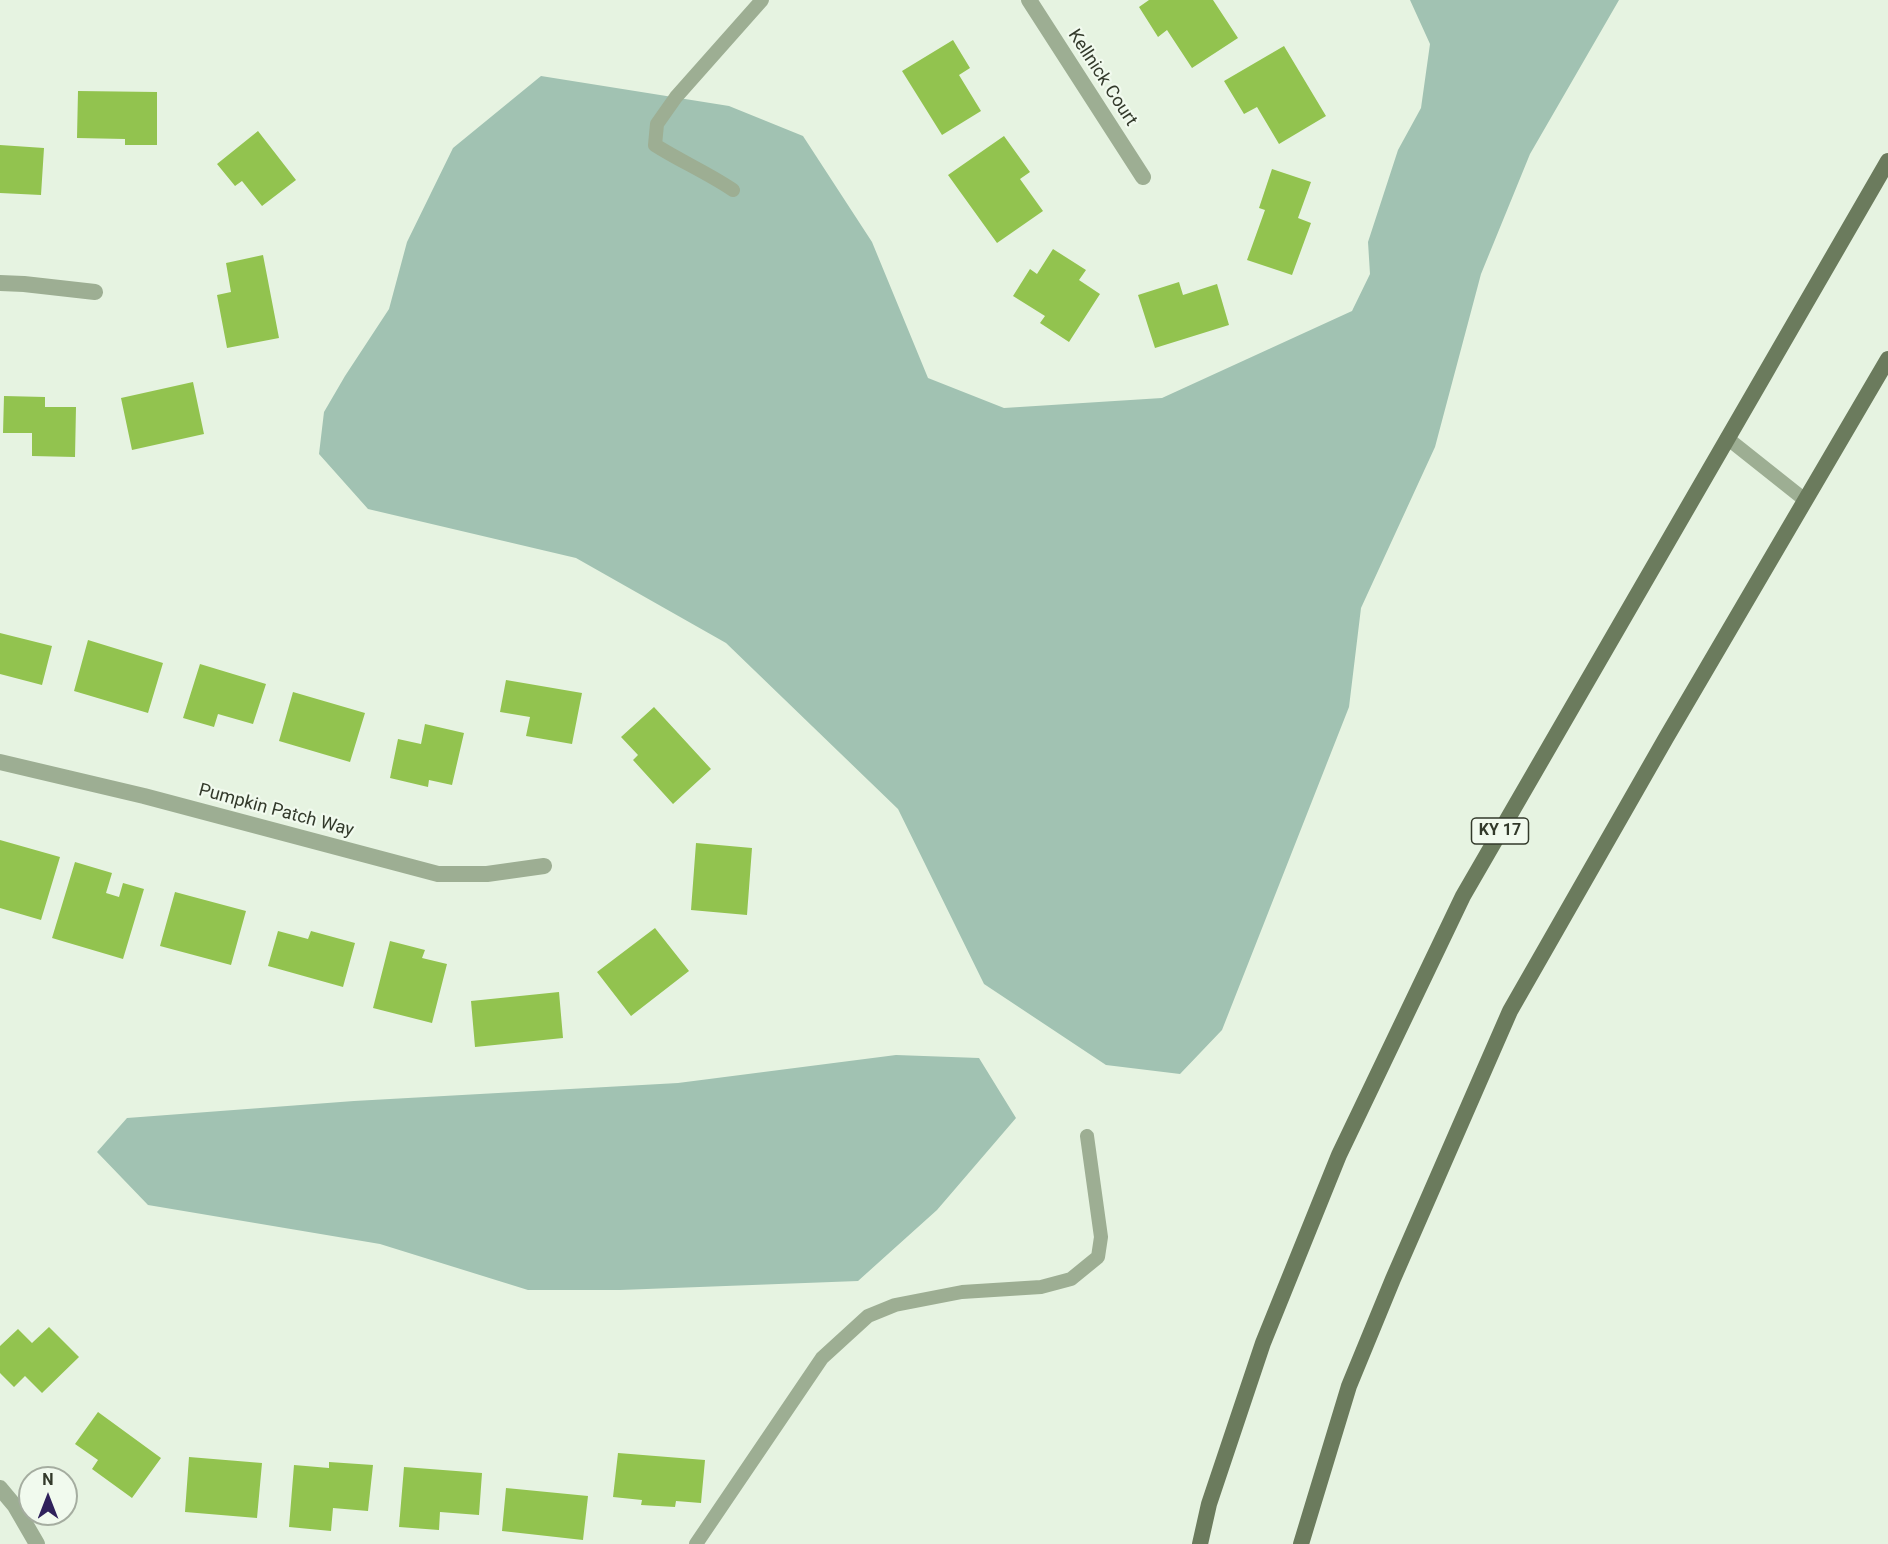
<!DOCTYPE html>
<html>
<head>
<meta charset="utf-8">
<style>
	body { margin:0 }
	#map { position:relative; width:1888px; height:1544px; overflow:hidden; background:#e6f3e1; font-family:Roboto,sans-serif }
	canvas { display:block }
	.north { position:absolute; left:18px; top:1466px; width:60px; height:60px; box-sizing:border-box; background:#f1faee; border:2px solid #a5ada0; border-radius:50%; rotate:0deg; font-size:16px; font-weight:700; line-height:24px; text-align:center; color:#333a2b }
	.north::after { content:''; display:block; margin:auto; width:21px; height:27px; background:#2f215b; clip-path:polygon(50% 0,100% 100%,50% 72%,0 100%) }
</style>
</head>
<body>
<div id="map">
<canvas width="1888" height="1544"></canvas>
<div class="north">N</div>
</div>
<script>
const ctx = document.querySelector('canvas').getContext('2d');
ctx.lineJoin = 'round';
function paint(path, color) {
  ctx.fillStyle = color;
  ctx.fill(path, 'evenodd');
}
function trace(path, color, width, dash) {
  ctx.strokeStyle = color;
  ctx.lineWidth = width;
  ctx.lineCap = dash ? 'butt' : 'round';
  ctx.setLineDash(dash || []);
  ctx.stroke(path);
}
function label(font, color, halo, rows, align = 'center') {
  ctx.font = font + ' Roboto,sans-serif';
  ctx.lineWidth = 4.5;
  ctx.setLineDash([]);
  ctx.textBaseline = 'middle';
  ctx.strokeStyle = halo;
  ctx.fillStyle = color;
  for (const [text, x, y, turn = 0] of rows) {
    ctx.save();
    ctx.translate(x, y);
    ctx.rotate((+turn || 0) * Math.PI / 180);
    ctx.textAlign = isNaN(turn) ? turn : align;
    if (halo) ctx.strokeText(text, 0, 0);
    ctx.fillText(text, 0, 0);
    ctx.restore();
  }
}
const green = new Path2D(`
	M 1410,0 L 1619,0 L 1530,154 L 1481,274 L 1435,447 L 1361,608 L 1349,707 L 1222,1030 L 1180,1074 L 1106,1065 L 984,984 L 898,809 L 726,643 L 576,558 L 368,509 L 319,454 L 324,412 L 345,376 L 389,309 L 407,242 L 453,148 L 541,76 L 729,106 L 803,136 L 872,242 L 928,378 L 1004,408 L 1162,398 L 1352,311 L 1370,274 L 1368,242 L 1398,150 L 1421,108 L 1430,44 Z
	M 896,1055 L 979,1058 L 1016,1118 L 937,1210 L 858,1281 L 620,1290 L 528,1290 L 380,1244 L 148,1205 L 97,1152 L 127,1118 L 354,1101 L 678,1083 Z`);
const building = new Path2D(`
	M 1149,0 L 1213,0 L 1238,38 L 1192,68 L 1167,30 L 1158,37 L 1139,7 Z
	M 953,40 L 970,68 L 959,75 L 981,111 L 942,135 L 902,71 Z
	M 1284,46 L 1326,116 L 1279,144 L 1257,107 L 1244,114 L 1224,81 Z
	M 78,91 L 157,92 L 157,145 L 125,145 L 125,139 L 77,138 Z
	M 258,131 L 296,180 L 262,206 L 242,181 L 235,186 L 217,164 Z
	M 1004,136 L 1030,172 L 1020,179 L 1043,211 L 997,243 L 948,175 Z
	M 0,145 L 44,148 L 41,195 L 0,193 Z
	M 1272,169 L 1311,182 L 1298,218 L 1311,223 L 1292,275 L 1247,260 L 1265,210 L 1259,208 Z
	M 1053,249 L 1086,270 L 1079,280 L 1100,294 L 1069,342 L 1040,323 L 1045,316 L 1013,296 L 1030,269 L 1037,274 Z
	M 263,255 L 279,338 L 227,348 L 217,295 L 231,292 L 226,263 Z
	M 1179,282 L 1183,295 L 1217,284 L 1229,325 L 1155,348 L 1138,295 Z
	M 193,382 L 204,434 L 132,450 L 121,398 Z
	M 4,396 L 45,397 L 45,407 L 76,407 L 75,457 L 32,456 L 32,433 L 3,433 Z
	M 0,633 L 52,646 L 42,685 L 0,674 Z
	M 88,640 L 163,663 L 148,713 L 74,691 Z
	M 200,664 L 266,684 L 253,724 L 218,714 L 214,727 L 183,718 Z
	M 506,680 L 582,693 L 572,744 L 526,736 L 530,717 L 500,712 Z
	M 293,692 L 365,713 L 350,762 L 279,741 Z
	M 654,707 L 711,769 L 673,804 L 633,760 L 638,755 L 621,737 Z
	M 425,724 L 464,733 L 452,785 L 429,780 L 428,787 L 390,778 L 398,739 L 421,744 Z
	M 0,840 L 60,857 L 41,920 L 0,908 Z
	M 696,843 L 752,848 L 747,915 L 691,910 Z
	M 75,862 L 112,873 L 106,893 L 119,897 L 123,883 L 144,889 L 123,959 L 52,938 Z
	M 175,892 L 246,911 L 231,965 L 160,946 Z
	M 655,928 L 689,971 L 631,1016 L 597,972 Z
	M 278,931 L 308,939 L 311,931 L 355,943 L 343,987 L 268,966 Z
	M 390,941 L 425,950 L 422,958 L 447,964 L 432,1023 L 373,1008 Z
	M 559,992 L 563,1038 L 475,1047 L 471,1001 Z
	M 49,1327 L 79,1357 L 42,1393 L 25,1376 L 14,1387 L 0,1373 L 0,1346 L 18,1329 L 32,1343 Z
	M 98,1412 L 161,1458 L 132,1498 L 92,1469 L 98,1460 L 75,1444 Z
	M 618,1453 L 705,1460 L 701,1503 L 676,1501 L 675,1507 L 641,1505 L 642,1500 L 613,1497 Z
	M 189,1457 L 262,1463 L 257,1518 L 185,1512 Z
	M 329,1462 L 373,1465 L 368,1511 L 333,1508 L 331,1531 L 289,1527 L 294,1465 L 329,1468 Z
	M 404,1467 L 482,1473 L 479,1515 L 440,1512 L 439,1530 L 399,1527 Z
	M 506,1488 L 588,1496 L 583,1540 L 502,1531 Z`);
const service = new Path2D(`
	M 733,190 C 708,173 680,161 655,145 L 657,124 L 676,97 L 762,0
	M 1727,438 L 1805,500
	M 696,1544 L 822,1358 L 868,1316 L 895,1305 L 962,1292 L 1041,1287 L 1071,1279 L 1098,1257 L 1101,1237 L 1087,1136`);
const minor = new Path2D(`
	M 1029,0 L 1143,177
	M 0,283 L 24,284 L 95,292
	M 0,762 L 144,796 L 438,874 L 487,874 L 544,866
	M 0,1488 L 15,1506 L 37,1544`);
const primary = new Path2D(`
	M 1200,1544 L 1209,1504 L 1263,1343 L 1339,1155 L 1463,896 L 1888,161
	M 1301,1544 L 1349,1386 L 1393,1279 L 1510,1011 L 1666,738 L 1888,359`);
const shields = [
	[1500,831,57]
];
const shieldNames = [
	["KY 17",1500,831]
];
const streetNames = [
	["Kellnick Court",1102,78,57],
	["Pumpkin Patch Way",276,811,15]
];
paint(green, '#a1c2b2');
paint(building, '#92c34f');
trace(service, '#9dae93', 14);
trace(minor, '#9dae93', 16);
trace(primary, '#6b7b5d', 16);
for (const [x, y, w] of shields) {
  const box = new Path2D();
  box.roundRect(x - w / 2, y - 13, w, 26, 4.5);
  ctx.fillStyle = '#f1faee';
  ctx.fill(box);
  trace(box, '#333a2b', 1.5);
}
label('bold 16px', '#333a2b', null, shieldNames);
label('18px', '#333a2b', '#f1faee', streetNames);
</script>
</body>
</html>
